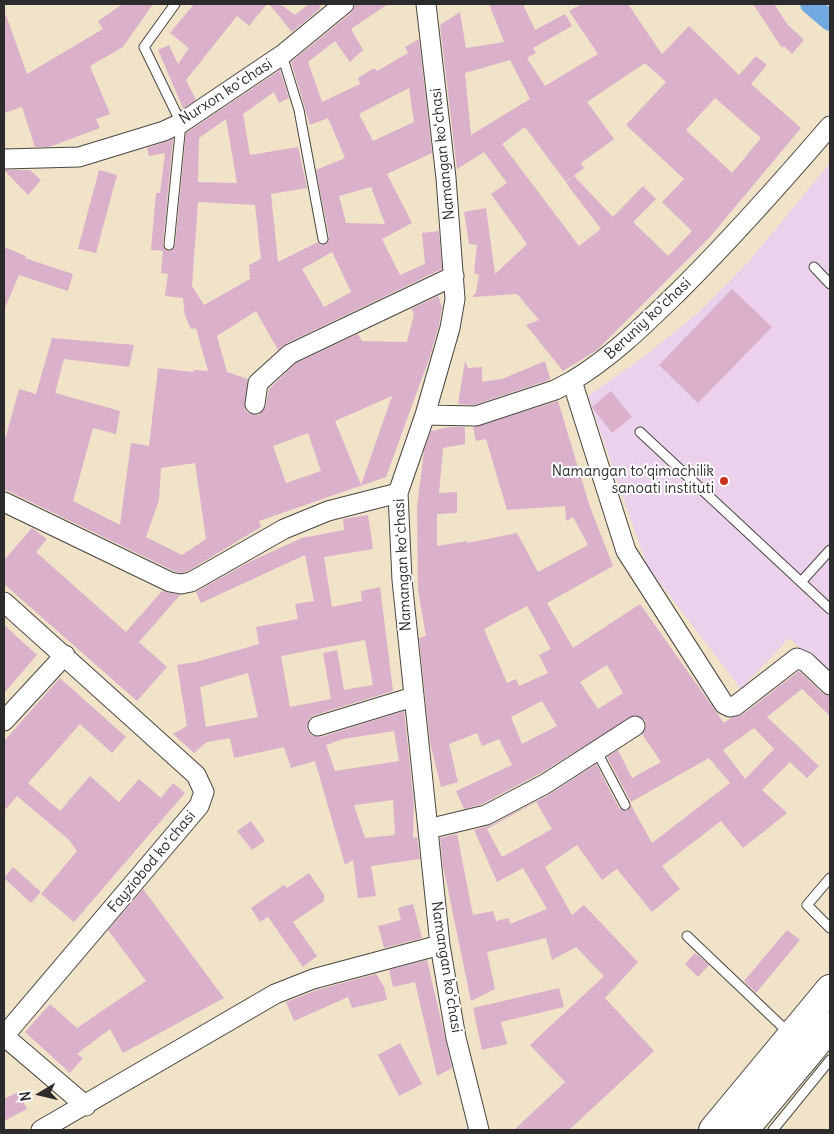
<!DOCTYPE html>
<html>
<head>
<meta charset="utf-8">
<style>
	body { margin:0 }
	#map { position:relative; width:834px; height:1134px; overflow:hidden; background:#f0e3c7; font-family:Delius,sans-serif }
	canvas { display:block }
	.frame { position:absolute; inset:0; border:5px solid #2b2b2b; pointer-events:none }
	.north { position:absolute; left:15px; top:1069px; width:50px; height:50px; -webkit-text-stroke:4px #fff; paint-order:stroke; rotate:261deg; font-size:14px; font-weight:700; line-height:20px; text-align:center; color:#2b2b2b }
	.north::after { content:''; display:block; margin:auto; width:18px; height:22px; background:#2b2b2b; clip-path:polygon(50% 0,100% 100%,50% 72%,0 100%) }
</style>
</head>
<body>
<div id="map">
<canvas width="834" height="1134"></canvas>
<div class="frame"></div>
<div class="north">N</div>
</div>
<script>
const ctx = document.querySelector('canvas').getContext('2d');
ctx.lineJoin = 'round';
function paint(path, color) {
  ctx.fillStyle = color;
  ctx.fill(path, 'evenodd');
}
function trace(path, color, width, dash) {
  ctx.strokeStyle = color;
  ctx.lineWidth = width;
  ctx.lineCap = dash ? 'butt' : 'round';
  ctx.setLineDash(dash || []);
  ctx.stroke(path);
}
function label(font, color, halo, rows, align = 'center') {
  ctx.font = font + ' Delius,sans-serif';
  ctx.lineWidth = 4;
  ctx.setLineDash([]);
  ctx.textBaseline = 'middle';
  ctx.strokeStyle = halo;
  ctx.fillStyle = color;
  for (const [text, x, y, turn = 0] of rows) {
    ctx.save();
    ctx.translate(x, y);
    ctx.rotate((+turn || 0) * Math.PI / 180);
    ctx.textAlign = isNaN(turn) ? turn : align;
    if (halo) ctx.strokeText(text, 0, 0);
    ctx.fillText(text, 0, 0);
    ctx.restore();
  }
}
const built = new Path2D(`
	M 830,163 L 830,676 L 789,638 L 741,689 L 647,566 L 588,396 L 645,356 L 700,311 L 750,260 Z`);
const canal = new Path2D(`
	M 810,4 L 830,21`);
const building = new Path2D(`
	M 123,4 L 153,4 L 123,47 L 90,66 L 110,114 L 96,119 L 100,128 L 49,147 L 35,147 L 22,107 L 4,113 L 4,16 L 6,15 L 27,74 L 103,29 L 98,21 Z
	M 194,4 L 267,4 L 249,26 L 237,16 L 186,80 L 196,100 L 183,108 L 158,50 L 169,45 L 178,64 L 189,48 L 170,33 Z
	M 269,4 L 280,4 L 295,15 L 309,4 L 318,4 L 321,8 L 292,32 Z
	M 356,4 L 388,4 L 351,29 L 363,50 L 350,62 L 335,41 L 308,62 L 322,102 L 360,84 L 358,78 L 374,68 L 377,71 L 408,53 L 405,47 L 419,39 L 432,153 L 387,174 L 412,223 L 382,239 L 400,275 L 425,264 L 422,233 L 439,231 L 442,269 L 285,344 L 278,350 L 256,311 L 217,336 L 227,372 L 248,379 L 245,409 L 248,413 L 259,415 L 266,406 L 269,389 L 296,363 L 358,334 L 362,341 L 407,342 L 414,314 L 411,309 L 438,296 L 442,307 L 439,325 L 430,356 L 386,477 L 259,521 L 261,527 L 188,571 L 181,573 L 174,571 L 4,489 L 4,443 L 19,389 L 36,394 L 52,338 L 134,345 L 129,367 L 64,359 L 55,393 L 120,411 L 116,434 L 93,428 L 73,501 L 120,525 L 131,443 L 149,446 L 158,368 L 193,372 L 194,370 L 208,371 L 196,328 L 191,329 L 185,316 L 183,298 L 165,296 L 168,274 L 161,273 L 163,251 L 151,250 L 156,193 L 160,193 L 165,153 L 149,156 L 147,148 L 173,139 L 163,244 L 165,250 L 171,251 L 175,246 L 186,133 L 280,70 L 289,98 L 279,103 L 274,92 L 243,114 L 250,155 L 298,147 L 307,188 L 271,194 L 278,262 L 318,242 L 321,245 L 327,243 L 329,236 L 316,170 L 345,158 L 328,118 L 310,125 L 291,62 L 351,13 ZM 409,88 L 414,122 L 373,141 L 359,114 ZM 226,119 L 237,183 L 198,182 L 199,138 ZM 371,187 L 385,224 L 346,223 L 339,196 ZM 198,202 L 255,205 L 261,259 L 249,265 L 250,279 L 204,305 L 192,286 ZM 332,252 L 351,292 L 324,307 L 302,269 ZM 392,396 L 361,485 L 335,421 ZM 308,433 L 321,471 L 286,483 L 273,446 ZM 195,463 L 206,539 L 182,555 L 146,537 L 159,500 L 161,468 Z
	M 489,4 L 523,4 L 535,30 L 565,14 L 572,26 L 533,48 L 536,53 L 527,58 L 545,86 L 598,54 L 569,11 L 582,4 L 628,4 L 662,54 L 689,26 L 739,75 L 756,56 L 767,65 L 751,84 L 801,128 L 710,237 L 597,350 L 563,371 L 526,325 L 539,320 L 517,294 L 472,297 L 476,293 L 479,275 L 474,273 L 477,245 L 469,244 L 464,212 L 486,208 L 495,274 L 527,244 L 491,194 L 507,183 L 484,152 L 457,169 L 440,25 L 460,12 L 466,48 L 504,42 ZM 510,60 L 530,99 L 471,135 L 465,73 ZM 645,63 L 666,82 L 626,125 L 684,179 L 662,202 L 692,231 L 668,256 L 633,222 L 656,199 L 643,186 L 613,217 L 574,176 L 566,183 L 601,229 L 579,246 L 502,144 L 525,127 L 566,182 L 584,168 L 581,163 L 614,139 L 587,102 ZM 715,98 L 761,138 L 732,173 L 686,130 Z
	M 753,4 L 774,4 L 788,25 L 804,40 L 792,54 L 784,46 L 782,48 Z
	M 4,170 L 30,170 L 41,180 L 28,195 Z
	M 99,170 L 117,175 L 96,253 L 78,249 Z
	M 4,247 L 26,256 L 25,258 L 73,274 L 68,291 L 19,275 L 4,310 Z
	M 732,289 L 772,327 L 698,403 L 659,365 Z
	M 465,361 L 468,368 L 482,367 L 482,382 L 502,379 L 545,361 L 550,378 L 549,380 L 474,405 L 458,404 Z
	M 611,391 L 632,417 L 612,433 L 592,407 Z
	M 558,401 L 590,507 L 613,566 L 547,603 L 573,648 L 640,604 L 724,723 L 731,718 L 742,715 L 799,671 L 822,693 L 830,696 L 830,716 L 802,689 L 767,717 L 819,766 L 807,778 L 790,762 L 762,790 L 787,813 L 743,848 L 721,821 L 662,866 L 680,889 L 652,912 L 617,869 L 602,880 L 577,845 L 545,867 L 572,915 L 584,905 L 638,962 L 605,998 L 654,1051 L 569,1130 L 514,1130 L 565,1082 L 530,1045 L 604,976 L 576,947 L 552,960 L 546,938 L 487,952 L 495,989 L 471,1001 L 443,866 L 440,838 L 457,834 L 473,915 L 493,911 L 496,921 L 509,918 L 510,924 L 547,909 L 523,868 L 497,882 L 474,830 L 491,825 L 550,794 L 596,764 L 619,808 L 627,811 L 631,805 L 652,843 L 730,783 L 709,758 L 631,802 L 607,757 L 618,750 L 632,778 L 661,762 L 642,734 L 646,726 L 645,720 L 635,715 L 539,774 L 482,804 L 464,809 L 456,791 L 512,765 L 499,739 L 482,746 L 477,733 L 449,744 L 458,782 L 441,787 L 430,742 L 419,638 L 426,636 L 418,590 L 417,507 L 424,451 L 431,431 L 449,427 L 465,427 L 465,444 L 443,448 L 439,493 L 457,492 L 457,513 L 437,514 L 437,546 L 467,541 L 467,543 L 517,533 L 538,572 L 588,545 L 573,517 L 566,521 L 565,506 L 507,510 L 486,439 L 476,441 L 473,427 ZM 527,606 L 551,649 L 539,655 L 548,673 L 519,686 L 516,679 L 507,683 L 484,629 ZM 607,665 L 623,693 L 598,709 L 580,682 ZM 542,701 L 557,726 L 522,744 L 511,717 ZM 754,728 L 774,749 L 745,779 L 723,750 ZM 536,802 L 552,829 L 502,857 L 487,829 Z
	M 368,515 L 373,549 L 324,557 L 332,607 L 362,601 L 361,591 L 380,587 L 393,691 L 315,715 L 309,719 L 307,729 L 311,735 L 321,737 L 404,711 L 414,804 L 413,838 L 417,837 L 420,859 L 371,866 L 376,896 L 358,898 L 353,860 L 345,865 L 315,761 L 291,768 L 284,747 L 234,758 L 230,738 L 207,742 L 194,753 L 173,734 L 187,726 L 177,665 L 196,662 L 259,644 L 256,627 L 298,619 L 295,604 L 314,601 L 305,555 L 201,603 L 196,592 L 249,562 L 302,538 L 344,530 L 343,519 ZM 365,640 L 373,685 L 344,690 L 337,650 L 323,653 L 331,699 L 290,707 L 281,656 ZM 248,673 L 258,717 L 206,727 L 200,687 ZM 394,731 L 399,761 L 335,771 L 326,745 L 343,739 ZM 393,800 L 395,835 L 365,838 L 354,805 Z
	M 32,528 L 47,539 L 36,552 L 126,632 L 162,591 L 180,595 L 139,642 L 167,667 L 137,701 L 4,584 L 4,560 Z
	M 4,625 L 37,655 L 4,693 Z
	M 60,678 L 126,737 L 112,753 L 80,724 L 28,783 L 60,811 L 90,776 L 119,802 L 139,779 L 161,798 L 173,783 L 185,793 L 74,922 L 41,894 L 77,851 L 69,840 L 17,796 L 4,811 L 4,741 Z
	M 251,821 L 265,841 L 252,850 L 237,831 Z
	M 13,867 L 41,892 L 31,903 L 4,878 Z
	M 309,873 L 324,895 L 324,901 L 293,922 L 317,956 L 303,967 L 268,917 L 260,922 L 251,908 L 284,885 L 287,888 Z
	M 143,889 L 224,998 L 123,1053 L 110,1029 L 77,1054 L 83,1058 L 70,1073 L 25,1032 L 50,1004 L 77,1028 L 146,981 L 108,930 Z
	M 413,904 L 422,938 L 384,948 L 378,926 L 401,920 L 398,908 Z
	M 787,930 L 800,940 L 756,993 L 744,981 Z
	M 695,953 L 709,965 L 698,977 L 685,964 Z
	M 427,960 L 452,1068 L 437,1076 L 415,982 L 393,987 L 389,970 Z
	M 376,974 L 384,987 L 387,1000 L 352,1008 L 348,997 L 294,1021 L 286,1002 L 317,990 Z
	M 559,988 L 564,1007 L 501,1022 L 507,1044 L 482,1050 L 473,1008 Z
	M 400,1043 L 422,1084 L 399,1096 L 378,1055 Z
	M 18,1092 L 27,1109 L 4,1121 L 4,1099 Z`);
const service = new Path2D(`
	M 282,55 L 299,110 L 323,239
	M 169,245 L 181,123 L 144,47 L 175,4
	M 814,267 L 830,284
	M 640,432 L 830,609
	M 801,582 L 830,550
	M 597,752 L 625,805
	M 830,878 L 807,905 L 830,928
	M 687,936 L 790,1034
	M 773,1130 L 830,1060`);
const minor = new Path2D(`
	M 426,4 L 446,178 L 455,299 L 450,328 L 425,415 L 398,493 L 402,580 L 440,945 L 456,1038 L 479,1130
	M 830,126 C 781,183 732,238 679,291 C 645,324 613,356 572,381 L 626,551 L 724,704 L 730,707 L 735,706 L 797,658 L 806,662 L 830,685
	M 4,159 L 79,157 L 164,131 L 181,123 L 282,55 L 344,4
	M 255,404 L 258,383 L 290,354 L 454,276
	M 425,415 L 476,416 L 555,390 L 572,381
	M 4,502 L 170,582 L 181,584 L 191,582 L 284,529 L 328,511 L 398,493
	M 4,602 L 196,775 L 204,792 L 199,806 L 4,1036 L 86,1106
	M 4,721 L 65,655
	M 318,726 L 413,697
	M 428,829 L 486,815 L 545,784 L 635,726
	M 41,1130 L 275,994 L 313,979 L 440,945`);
const trunk = new Path2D(`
	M 713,1130 L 830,989
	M 744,1130 L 830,1027`);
const markers = [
	[724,481,5,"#c8321e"]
];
const streetNames = [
	["Nurxon koʻchasi",226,92,-33],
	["Namangan koʻchasi",443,154,-96],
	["Beruniy koʻchasi",648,319,-43],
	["Namangan koʻchasi",403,565,-93],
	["Fayziobod koʻchasi",152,862,-50],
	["Namangan koʻchasi",446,967,81]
];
const poiNames = [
	["Namangan to‘qimachilik",714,472],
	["sanoati instituti",714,489]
];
paint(built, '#ebd1eb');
trace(canal, '#71aae0', 20);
paint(building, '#dbb0cb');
trace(service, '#494742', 11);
trace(minor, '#494742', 21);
trace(trunk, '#494742', 30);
trace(service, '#fff', 9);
trace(minor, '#fff', 19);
trace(trunk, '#fff', 28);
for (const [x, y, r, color] of markers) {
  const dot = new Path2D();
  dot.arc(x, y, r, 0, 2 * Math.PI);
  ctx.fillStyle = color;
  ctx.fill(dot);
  trace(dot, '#fff', 2);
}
label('15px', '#2b2b2b', '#fff', streetNames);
label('15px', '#2b2b2b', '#fff', poiNames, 'right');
</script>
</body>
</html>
